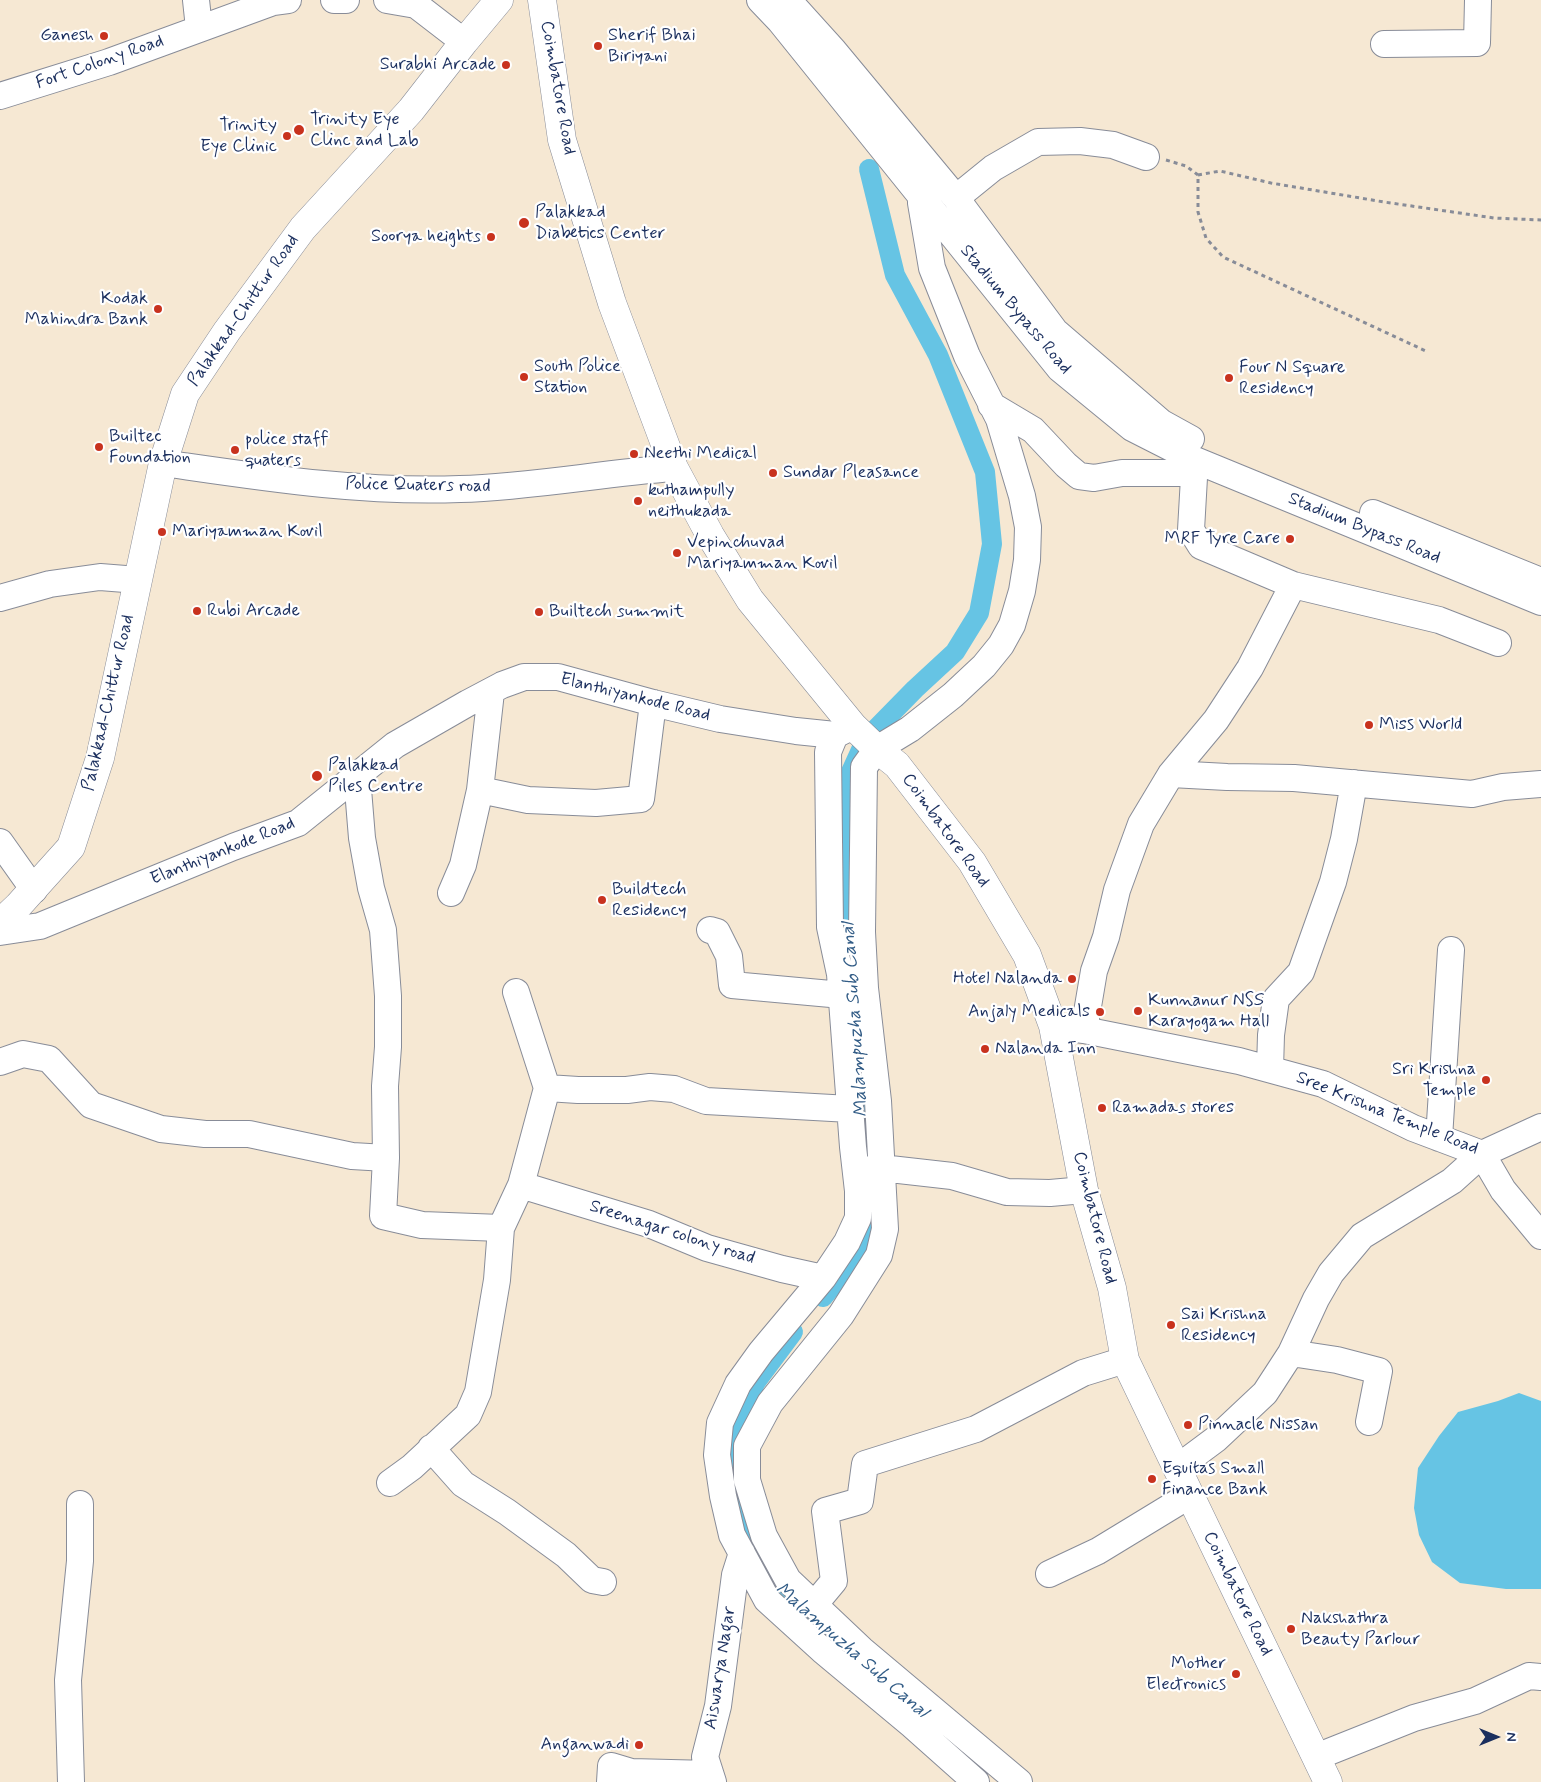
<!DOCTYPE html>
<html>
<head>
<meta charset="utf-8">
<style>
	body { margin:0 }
	#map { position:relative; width:1541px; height:1782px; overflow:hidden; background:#f6e8d3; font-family:Mynerve,sans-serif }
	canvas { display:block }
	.north { position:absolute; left:1471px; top:1712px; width:50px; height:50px; -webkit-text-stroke:4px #fff; paint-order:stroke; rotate:90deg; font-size:14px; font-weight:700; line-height:20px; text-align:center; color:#1b2f5e }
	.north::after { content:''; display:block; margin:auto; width:18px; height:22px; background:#1b2f5e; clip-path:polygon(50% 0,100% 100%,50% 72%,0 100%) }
</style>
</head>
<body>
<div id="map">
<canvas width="1541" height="1782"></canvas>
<div class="north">N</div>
</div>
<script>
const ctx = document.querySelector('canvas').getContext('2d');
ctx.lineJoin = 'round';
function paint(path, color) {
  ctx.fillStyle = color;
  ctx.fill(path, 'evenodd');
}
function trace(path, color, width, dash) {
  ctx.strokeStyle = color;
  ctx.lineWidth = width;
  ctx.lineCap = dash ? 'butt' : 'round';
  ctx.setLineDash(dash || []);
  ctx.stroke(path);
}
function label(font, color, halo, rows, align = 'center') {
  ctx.font = font + ' Mynerve,sans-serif';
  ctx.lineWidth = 4.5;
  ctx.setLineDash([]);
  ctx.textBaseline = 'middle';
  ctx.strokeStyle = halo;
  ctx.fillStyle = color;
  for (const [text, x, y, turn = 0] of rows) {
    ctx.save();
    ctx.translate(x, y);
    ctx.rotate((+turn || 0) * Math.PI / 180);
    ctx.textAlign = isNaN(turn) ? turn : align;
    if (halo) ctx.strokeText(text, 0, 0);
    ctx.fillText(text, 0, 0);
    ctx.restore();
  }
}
const water = new Path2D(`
	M 1519,1393 L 1541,1401 L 1541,1589 L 1506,1589 L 1460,1583 L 1432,1562 L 1419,1535 L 1414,1508 L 1418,1468 L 1439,1436 L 1458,1412 L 1498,1401 Z`);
const canal = new Path2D(`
	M 851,957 L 845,837 L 846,783 L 866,739 L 915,689 L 955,652 L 979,613 L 992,544 L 985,472 L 938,355 L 895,275 L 869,169
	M 860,1073 L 869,1171
	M 823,1297 L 847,1268 L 857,1252 L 867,1224
	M 793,1332 L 755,1383 L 729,1455 L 737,1503 L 763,1575 L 792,1606 L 852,1657`);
const path = new Path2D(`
	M 1166,160 L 1186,166 L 1198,175 L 1198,212 L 1206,238 L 1223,257 L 1428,352
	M 1198,175 L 1220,171 L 1271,183 L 1384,202 L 1494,218 L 1541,220`);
const minor = new Path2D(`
	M 196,0 L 199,28
	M 334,0 L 346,0
	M 387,0 L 416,5 L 464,42
	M 760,0 L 780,21 L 1060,369 L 1132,428 L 1195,460 L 1541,602
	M 788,0 L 834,51 L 956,198 L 1055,331 L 1162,423 L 1191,439
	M 1384,44 L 1477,43 L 1478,0
	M 0,96 L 109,62 L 273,2 L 288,0
	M 919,155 L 921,203 L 932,268 L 967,356 L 999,419 L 1022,496 L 1028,527 L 1027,560 L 1022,591 L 1012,625 L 1001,645 L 984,666 L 953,695 L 910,729 L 877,749 L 864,767 L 862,932 L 865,988 L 878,1101 L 885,1229 L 879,1255 L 841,1315 L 770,1403 L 747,1446 L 747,1480 L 764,1536 L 788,1580 L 862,1650 L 1019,1782
	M 956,198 L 993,168 L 1038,142 L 1080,141 L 1113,145 L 1146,157
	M 991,405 L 1033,430 L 1066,465 L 1079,476 L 1094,478 L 1122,473 L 1195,473
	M 1195,460 L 1191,530 L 1201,546 L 1293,585 L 1439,620 L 1498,643
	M 163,463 C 261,477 360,493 460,489 C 532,487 602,473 674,468
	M 1373,513 L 1541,581
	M 0,598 L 50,584 L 100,577 L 138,580
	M 491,692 L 480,790 L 528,800 L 596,803 L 641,799 L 653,703
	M 835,735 L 828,752 L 830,927 L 840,974 L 853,1147 L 858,1191 L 858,1218 L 847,1242 L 823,1278 L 761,1352 L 738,1384 L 720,1423 L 717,1455 L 723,1496 L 732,1535 L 767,1600 L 822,1650 L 912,1725 L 976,1782
	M 1171,774 L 1227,777 L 1294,778 L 1472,794 L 1503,787 L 1541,784
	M 357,777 L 362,838 L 371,888 L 383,930 L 388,996 L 388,1047 L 385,1086 L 386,1158 L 383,1216 L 422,1225 L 501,1228
	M 0,842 L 34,890
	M 451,893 L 463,865 L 480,790
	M 710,930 L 717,932 L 729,956 L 732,985 L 842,995
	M 0,932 L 40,926 L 233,847 L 298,823 L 395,745 L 468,703 L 502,685 L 524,677 L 558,677 L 653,703 L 720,719 L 796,731 L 835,735 L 849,728
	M 516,992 L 547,1088
	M 1053,1026 L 1084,1030 L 1239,1061 L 1323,1084 L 1413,1128 L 1482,1154 L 1541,1127
	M 1084,1030 L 1094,971 L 1106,937 L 1117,890 L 1141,824 L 1171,774 L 1216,720 L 1250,668 L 1293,585
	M 0,1062 L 23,1054 L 49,1059 L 91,1105 L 161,1129 L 205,1134 L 249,1134 L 352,1156 L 386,1158
	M 1270,1069 L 1271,1035 L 1276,999 L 1301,972 L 1333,882 L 1344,839 L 1354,783
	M 1439,1138 L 1451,950
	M 864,1170 L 881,1168 L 952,1176 L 1007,1192 L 1050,1193 L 1084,1190
	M 521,1185 L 649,1224 L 707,1248 L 782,1269 L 823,1278
	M 1291,1353 L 1337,1360 L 1379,1371 L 1369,1422
	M 431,1448 L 463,1484 L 507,1512 L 566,1555 L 592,1580 L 603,1582
	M 1177,1468 L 1216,1439 L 1265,1393 L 1291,1353 L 1316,1299 L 1331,1273 L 1362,1236 L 1452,1181 L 1482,1154 L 1503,1190 L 1541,1236
	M 390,1483 L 412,1467 L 468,1415 L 478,1392 L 497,1280 L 501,1228 L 521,1185 L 547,1088 L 578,1090 L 627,1090 L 650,1087 L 674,1089 L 706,1101 L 850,1109
	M 1049,1574 L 1098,1551 L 1190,1495
	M 814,1605 L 834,1581 L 825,1511 L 860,1501 L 865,1464 L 976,1429 L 1083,1373 L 1125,1360
	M 1316,1757 L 1414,1718 L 1475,1701 L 1529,1676 L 1541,1677
	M 71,1782 L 68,1680 L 80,1561 L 80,1504
	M 610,1782 L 611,1766 L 631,1772 L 710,1774
	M 713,1782 L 705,1757 L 718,1706 L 735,1575 L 742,1553`);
const major = new Path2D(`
	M 542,0 L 562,140 L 612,303 L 674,468 L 710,535 L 750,600 L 853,726 L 877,749 L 897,765 L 972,862 L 1027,955 L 1053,1026 L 1084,1190 L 1112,1288 L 1125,1360 L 1328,1782
	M 0,923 L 18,906 L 71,847 L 100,758 L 163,463 L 185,394 L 227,331 L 303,228 L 411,110 L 464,42 L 499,0`);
const markers = [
	[104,36,5,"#c8321e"],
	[598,46,5,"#c8321e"],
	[506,65,5,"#c8321e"],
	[299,130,6,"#c8321e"],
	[287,136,5,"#c8321e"],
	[524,223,6,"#c8321e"],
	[491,237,5,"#c8321e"],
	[158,309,5,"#c8321e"],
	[524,377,5,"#c8321e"],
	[1229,378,5,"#c8321e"],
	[99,447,5,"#c8321e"],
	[235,450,5,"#c8321e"],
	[634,454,5,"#c8321e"],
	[773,473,5,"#c8321e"],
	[638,501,5,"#c8321e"],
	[162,532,5,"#c8321e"],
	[1290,539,5,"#c8321e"],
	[677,553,5,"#c8321e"],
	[197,611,5,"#c8321e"],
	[539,612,5,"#c8321e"],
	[1369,725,5,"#c8321e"],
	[317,776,6,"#c8321e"],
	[602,900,5,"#c8321e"],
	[1072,979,5,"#c8321e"],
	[1138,1011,5,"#c8321e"],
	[1100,1012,5,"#c8321e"],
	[985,1049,5,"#c8321e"],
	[1486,1080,5,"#c8321e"],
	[1102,1108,5,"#c8321e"],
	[1171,1325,5,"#c8321e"],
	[1188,1425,5,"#c8321e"],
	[1152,1479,5,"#c8321e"],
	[1291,1629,5,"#c8321e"],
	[1236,1674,5,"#c8321e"],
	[639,1745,5,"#c8321e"]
];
const poiNames = [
	["Ganesh",94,36,"right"],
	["Sherif Bhai",608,36],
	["Biriyani",608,57],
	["Surabhi Arcade",496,65,"right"],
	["Trinity Eye",310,120],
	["Clinc and Lab",310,141],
	["Trinity",277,126,"right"],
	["Eye Clinic",277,147,"right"],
	["Palakkad",535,213],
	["Diabetics Center",535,234],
	["Soorya heights",481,237,"right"],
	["Kodak",148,299,"right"],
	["Mahindra Bank",148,320,"right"],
	["South Police",534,367],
	["Station",534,388],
	["Four N Square",1239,368],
	["Residency",1239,389],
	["Builtec",109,437],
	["Foundation",109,458],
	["police staff",245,440],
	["quaters",245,461],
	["Neethi Medical",644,454],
	["Sundar Pleasance",783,473],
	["kuthampully",648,491],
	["neithukada",648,512],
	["Mariyamman Kovil",172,532],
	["MRF Tyre Care",1280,539,"right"],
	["Vepinchuvad",687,543],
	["Mariyamman Kovil",687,564],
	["Rubi Arcade",207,611],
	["Builtech summit",549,612],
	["Miss World",1379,725],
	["Palakkad",328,766],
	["Piles Centre",328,787],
	["Buildtech",612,890],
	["Residency",612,911],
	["Hotel Nalanda",1062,979,"right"],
	["Kunnanur NSS",1148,1001],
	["Karayogam Hall",1148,1022],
	["Anjaly Medicals",1090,1012,"right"],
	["Nalanda Inn",995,1049],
	["Sri Krishna",1476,1070,"right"],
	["Temple",1476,1091,"right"],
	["Ramadas stores",1112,1108],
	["Sai Krishna",1181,1315],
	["Residency",1181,1336],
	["Pinnacle Nissan",1198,1425],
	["Equitas Small",1162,1469],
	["Finance Bank",1162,1490],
	["Nakshathra",1301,1619],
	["Beauty Parlour",1301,1640],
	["Mother",1226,1664,"right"],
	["Electronics",1226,1685,"right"],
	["Anganwadi",629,1745,"right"]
];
const streetNames = [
	["Fort Colony Road",100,63,-19],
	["Coimbatore Road",557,88,80],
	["Stadium Bypass Road",1015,310,50],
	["Palakkad-Chittur Road",244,311,-55],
	["Police Quaters road",418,486,1],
	["Stadium Bypass Road",1364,529,22],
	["Elanthiyankode Road",635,698,14],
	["Palakkad-Chittur Road",109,703,-77],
	["Coimbatore Road",945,831,54],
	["Elanthiyankode Road",223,852,-22],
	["Sree Krishna Temple Road",1387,1114,22],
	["Coimbatore Road",1094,1218,76],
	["Sreenagar colony road",672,1233,18],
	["Coimbatore Road",1237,1594,64],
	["Aiswarya Nagar",721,1668,-81]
];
const waterNames = [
	["Malampuzha Sub Canal",856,1020,-94],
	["Malampuzha Sub Canal",851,1651,41]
];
paint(water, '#66c4e4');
trace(canal, '#66c4e4', 20);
trace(minor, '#888c98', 28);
trace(major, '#888c98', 29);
trace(path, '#888c98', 3, [4, 4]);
trace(minor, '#fff', 26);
trace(major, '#fff', 28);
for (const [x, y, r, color] of markers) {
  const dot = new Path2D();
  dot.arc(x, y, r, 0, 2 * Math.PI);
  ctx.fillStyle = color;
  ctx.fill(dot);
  trace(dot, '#fff', 2);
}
label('18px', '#1b2f5e', '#fff', poiNames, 'left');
label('18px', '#1b2f5e', '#fff', streetNames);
label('italic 19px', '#325c86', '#fff', waterNames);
</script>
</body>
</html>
